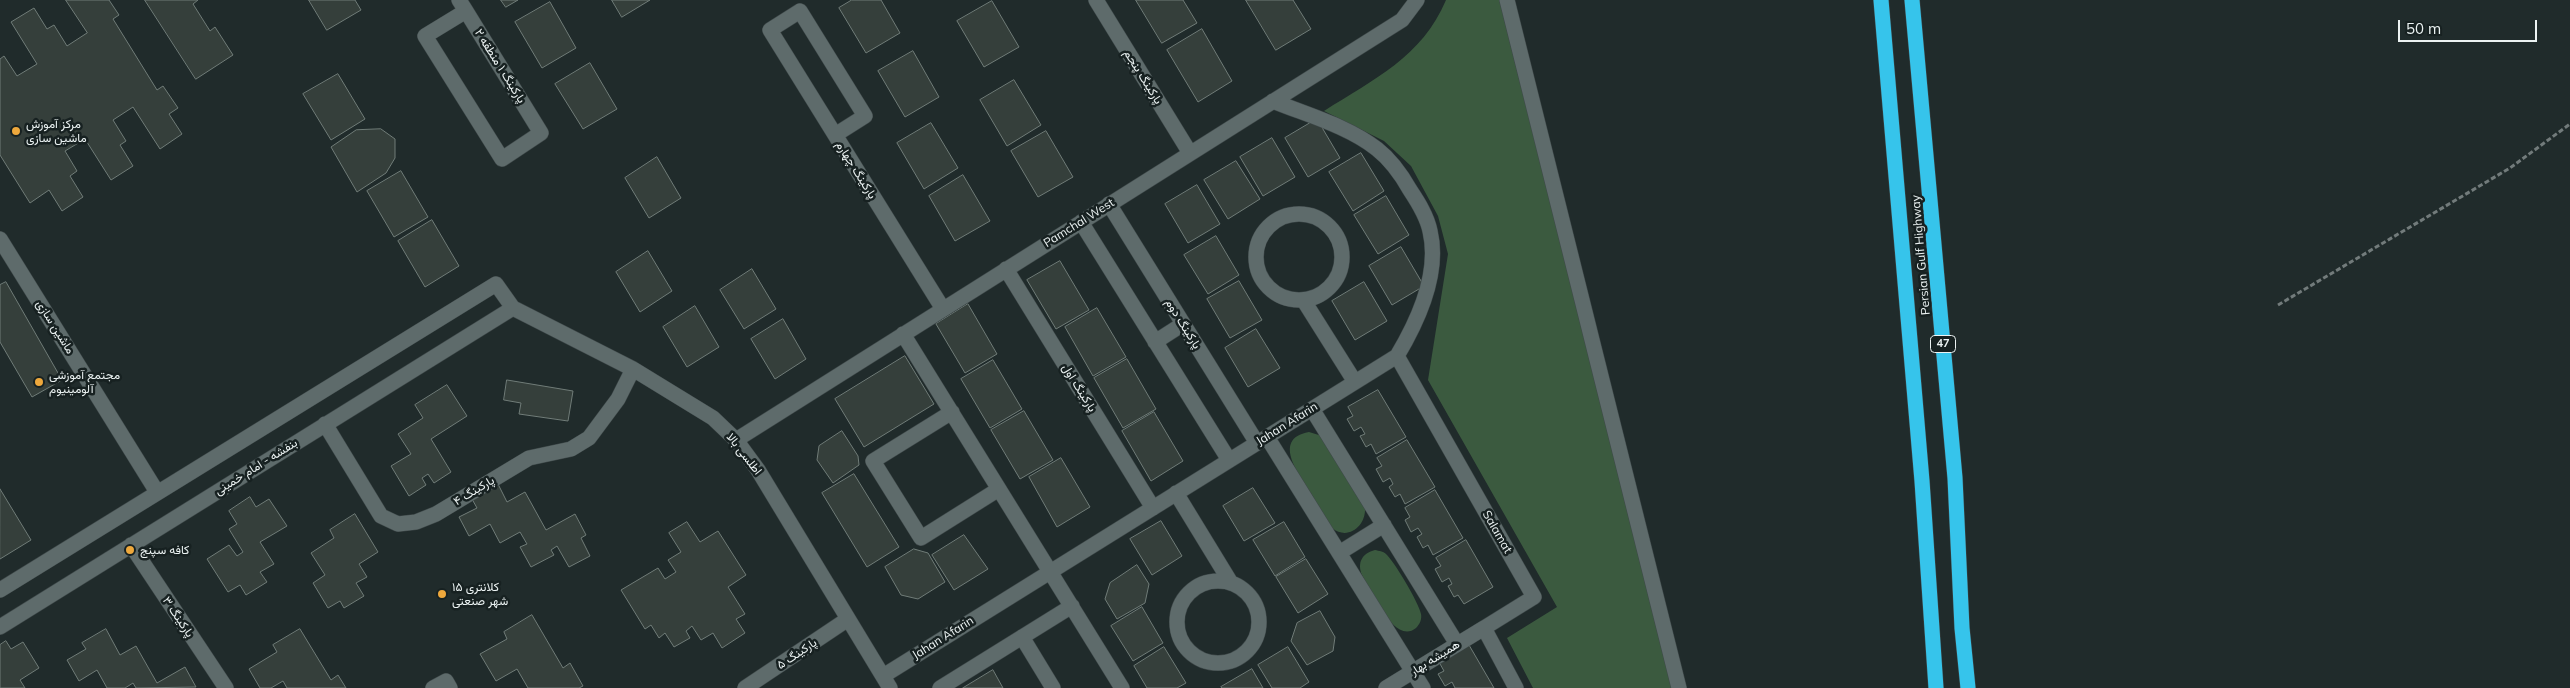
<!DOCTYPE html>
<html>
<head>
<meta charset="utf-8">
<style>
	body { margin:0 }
	#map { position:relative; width:2570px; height:688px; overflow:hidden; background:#202b2b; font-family:Mulish,sans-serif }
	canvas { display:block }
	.scale { position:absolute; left:2398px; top:20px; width:139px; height:22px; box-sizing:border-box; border:2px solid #ecf3f3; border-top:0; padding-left:6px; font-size:15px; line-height:18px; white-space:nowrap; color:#ecf3f3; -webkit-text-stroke:4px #172121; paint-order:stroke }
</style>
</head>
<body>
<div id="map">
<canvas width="2570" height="688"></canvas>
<div class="scale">50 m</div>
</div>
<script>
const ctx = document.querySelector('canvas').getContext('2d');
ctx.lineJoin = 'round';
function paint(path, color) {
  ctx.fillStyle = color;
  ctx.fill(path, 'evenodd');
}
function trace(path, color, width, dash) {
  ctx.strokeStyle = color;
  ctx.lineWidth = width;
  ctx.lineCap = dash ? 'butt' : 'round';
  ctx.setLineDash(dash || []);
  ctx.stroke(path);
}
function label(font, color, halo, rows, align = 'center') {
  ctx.font = font + ' Mulish,Vazirmatn,sans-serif';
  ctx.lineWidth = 5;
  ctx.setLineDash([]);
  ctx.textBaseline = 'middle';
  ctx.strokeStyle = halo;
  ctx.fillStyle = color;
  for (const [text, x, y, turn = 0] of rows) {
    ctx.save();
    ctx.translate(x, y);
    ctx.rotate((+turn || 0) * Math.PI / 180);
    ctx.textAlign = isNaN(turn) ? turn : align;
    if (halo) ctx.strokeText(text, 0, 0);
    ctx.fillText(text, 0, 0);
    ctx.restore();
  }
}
const green = new Path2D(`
	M 1446,0 L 1512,0 L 1685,688 L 1533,688 L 1507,638 L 1557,607 L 1428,380 L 1448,254 L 1438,216 L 1411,166 L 1384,141 L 1324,111 C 1374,79 1422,57 1446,0 Z
	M 1309,432 L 1322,436 L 1365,508 C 1366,526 1348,541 1332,528 C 1323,520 1318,505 1312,495 C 1301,477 1270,439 1309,432 Z
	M 1375,550 C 1379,551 1383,551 1386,554 C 1394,561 1419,603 1421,614 C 1422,619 1420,624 1416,628 C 1394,646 1370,589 1362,575 C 1357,563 1362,553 1375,550 Z`);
const building = new Path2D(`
	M 66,0 L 109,0 L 119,15 L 113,19 L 157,90 L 163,86 L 178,108 L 169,114 L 182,134 L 160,149 L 133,107 L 113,120 L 126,141 L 120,145 L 133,166 L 111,180 L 85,139 L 65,151 L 77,171 L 70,176 L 83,197 L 62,211 L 49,190 L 30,203 L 0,155 L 0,59 L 4,56 L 17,76 L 37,64 L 11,22 L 34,8 L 47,29 L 54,25 L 67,46 L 87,33 Z
	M 145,0 L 198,0 L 193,4 L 210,31 L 215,27 L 233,55 L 196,79 Z
	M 309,0 L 355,0 L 361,10 L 327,30 Z
	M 501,0 L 518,0 L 506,7 Z
	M 612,0 L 650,0 L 622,17 Z
	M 852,0 L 881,0 L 900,33 L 866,53 L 839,8 Z
	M 1136,0 L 1183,0 L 1197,23 L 1162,43 Z
	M 1246,0 L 1293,0 L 1311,29 L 1276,50 Z
	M 992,1 L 1019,47 L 984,67 L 957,21 Z
	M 550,2 L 576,48 L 542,68 L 515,22 Z
	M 1202,29 L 1232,81 L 1198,102 L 1167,50 Z
	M 913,51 L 939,97 L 905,117 L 878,71 Z
	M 590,63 L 617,109 L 583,129 L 555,84 Z
	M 338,74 L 365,119 L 331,140 L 303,94 Z
	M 1014,80 L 1041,125 L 1007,146 L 980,100 Z
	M 1317,119 L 1340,158 L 1308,177 L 1285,138 Z
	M 931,123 L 958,168 L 924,189 L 897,143 Z
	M 381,129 L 395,139 L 395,158 L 386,173 L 357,192 L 331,147 L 356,130 Z
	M 1046,131 L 1073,177 L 1038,197 L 1011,151 Z
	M 1272,138 L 1295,177 L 1263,196 L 1240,157 Z
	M 1361,153 L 1384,191 L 1353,211 L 1329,172 Z
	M 657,157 L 681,198 L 649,218 L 625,178 Z
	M 1236,161 L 1260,199 L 1228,219 L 1204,180 Z
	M 401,171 L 428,217 L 394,237 L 367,191 Z
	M 963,175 L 990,221 L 955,241 L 929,196 Z
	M 1197,185 L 1220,224 L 1188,243 L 1165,204 Z
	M 1386,196 L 1409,235 L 1378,254 L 1354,215 Z
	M 432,220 L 459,266 L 425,287 L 398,241 Z
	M 1216,236 L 1239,275 L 1208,294 L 1184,255 Z
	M 1401,247 L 1424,286 L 1392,305 L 1369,266 Z
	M 648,251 L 672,291 L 640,312 L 616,272 Z
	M 1060,261 L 1089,310 L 1056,329 L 1027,280 Z
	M 752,269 L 776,309 L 744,329 L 720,290 Z
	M 1239,281 L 1262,320 L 1230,338 L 1207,299 Z
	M 6,282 L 62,380 L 32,397 L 0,342 L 0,285 Z
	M 1364,282 L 1387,321 L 1355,340 L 1332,301 Z
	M 968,304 L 997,354 L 965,373 L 936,324 Z
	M 695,306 L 719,347 L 687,367 L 663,327 Z
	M 1097,308 L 1126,357 L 1093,376 L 1065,327 Z
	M 783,319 L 806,359 L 775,379 L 751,339 Z
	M 1256,329 L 1280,368 L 1248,387 L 1225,348 Z
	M 905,356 L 934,404 L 864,447 L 835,399 Z
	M 1127,359 L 1156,409 L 1123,428 L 1094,378 Z
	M 993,360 L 1022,409 L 990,428 L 961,379 Z
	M 507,380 L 573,391 L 568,421 L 519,414 L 521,403 L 504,400 Z
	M 447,385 L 467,416 L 431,439 L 451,472 L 434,483 L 428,474 L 422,478 L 426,485 L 409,496 L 391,466 L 411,454 L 398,434 L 423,418 L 415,405 Z
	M 1378,390 L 1406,437 L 1376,454 L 1371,444 L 1366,447 L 1360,436 L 1365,434 L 1361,427 L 1354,431 L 1347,419 L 1353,416 L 1348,407 Z
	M 1024,411 L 1053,460 L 1020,479 L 991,430 Z
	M 1154,412 L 1183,461 L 1151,481 L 1122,431 Z
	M 842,431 L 858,456 L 859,465 L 833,483 L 817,460 L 819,446 Z
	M 1407,440 L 1435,487 L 1405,504 L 1400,494 L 1395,497 L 1389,487 L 1393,484 L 1390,478 L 1383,482 L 1376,469 L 1382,466 L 1377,458 Z
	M 1061,458 L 1090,507 L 1057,527 L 1029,477 Z
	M 854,474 L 899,547 L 867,567 L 822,493 Z
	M 498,484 L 507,502 L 525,492 L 546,530 L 575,514 L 586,535 L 581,538 L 590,556 L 569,567 L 557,546 L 551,550 L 554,555 L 531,567 L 520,547 L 527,544 L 520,532 L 500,543 L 490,524 L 469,536 L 459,517 L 477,508 L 472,499 Z
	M 1253,488 L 1275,523 L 1244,541 L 1223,506 Z
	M 0,489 L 31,540 L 0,559 Z
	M 1435,490 L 1463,538 L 1433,555 L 1428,545 L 1423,548 L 1417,537 L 1422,534 L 1418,528 L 1411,532 L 1405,520 L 1410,517 L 1405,508 Z
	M 250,497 L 256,507 L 269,499 L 287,526 L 260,542 L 274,564 L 260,572 L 267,582 L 246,595 L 240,585 L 228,592 L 207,559 L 229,545 L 237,556 L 243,552 L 229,529 L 237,524 L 229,511 Z
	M 355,514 L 378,552 L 359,564 L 367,577 L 356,583 L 364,596 L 344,608 L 340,601 L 328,608 L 313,583 L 325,575 L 311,553 L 334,538 L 330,530 Z
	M 1161,521 L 1182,556 L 1152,575 L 1130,539 Z
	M 687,522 L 700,542 L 718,531 L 746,575 L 728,587 L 745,614 L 736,619 L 745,633 L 722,648 L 713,633 L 701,640 L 692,626 L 686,631 L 690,638 L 674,647 L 665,633 L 659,638 L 651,625 L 645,629 L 621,590 L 658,568 L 665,579 L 676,572 L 668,560 L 681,552 L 669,533 Z
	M 1284,522 L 1305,557 L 1275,576 L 1253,540 Z
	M 964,535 L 988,569 L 954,590 L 932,555 Z
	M 1466,540 L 1493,587 L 1464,604 L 1458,595 L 1454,597 L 1448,586 L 1452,584 L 1449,578 L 1442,582 L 1435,569 L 1441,566 L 1436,558 Z
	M 914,549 L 928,553 L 945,582 L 918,599 L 901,595 L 885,567 Z
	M 1306,559 L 1328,594 L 1298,613 L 1276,577 Z
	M 1137,565 L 1149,584 L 1145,603 L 1117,619 L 1105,599 L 1110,583 Z
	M 1142,607 L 1163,643 L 1133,661 L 1111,626 Z
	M 1320,611 L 1335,637 L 1333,651 L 1307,665 L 1291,641 L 1297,623 Z
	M 532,615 L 563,668 L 570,663 L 583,686 L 579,688 L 528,688 L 517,669 L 496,681 L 480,654 L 507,639 L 504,632 Z
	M 106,629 L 120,655 L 136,646 L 157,683 L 185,667 L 196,687 L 136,688 L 133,683 L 125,688 L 107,688 L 97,670 L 79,681 L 67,660 L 86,649 L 82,643 Z
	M 300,629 L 331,680 L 338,675 L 346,688 L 287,688 L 283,681 L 271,688 L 260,688 L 249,669 L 277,652 L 273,645 Z
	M 6,641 L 11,649 L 23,642 L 39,668 L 20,680 L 25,688 L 0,688 L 0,645 Z
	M 1469,645 L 1494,688 L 1455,688 L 1452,682 L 1445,686 L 1438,674 L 1444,671 L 1439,662 Z
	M 1164,647 L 1186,683 L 1177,688 L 1147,688 L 1134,666 Z
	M 1288,647 L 1309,682 L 1300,688 L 1272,688 L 1258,665 Z
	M 1252,669 L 1263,688 L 1222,688 L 1221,687 Z
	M 993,670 L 1003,688 L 963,688 Z`);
const path = new Path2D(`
	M 2278,305 L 2510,168 L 2570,124`);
const minor = new Path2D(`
	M 459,0 L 466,11 L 541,133 L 502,159 L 425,36 L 466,11
	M 1096,0 L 1190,153
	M 1507,0 L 1679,688
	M 835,135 L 865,116 L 800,11 L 770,30 L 943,309
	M 1109,204 L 1257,443
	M1256 257a43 43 0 1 1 86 0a43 43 0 1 1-86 0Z
	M 1081,222 L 1229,460
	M 0,239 L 157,492
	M 1006,269 L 1153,508
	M 1304,301 L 1355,382
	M 903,334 L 1122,688
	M 1155,342 L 1183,324
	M 1397,356 L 1534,597 L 1484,628 L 1516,688
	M 1312,409 L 1457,644
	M 952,412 L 873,461 L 921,538 L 999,489
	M 325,424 L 381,516 L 398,524 L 416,522 L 436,514 L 529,458 L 571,449 L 589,438 L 618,399 L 633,369
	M 1267,437 L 1423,688
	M 736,440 L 1402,20 L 1417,0
	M 1176,493 L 1231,583
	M 131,545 L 226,688
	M 1339,553 L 1384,525
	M1177 622a41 41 0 1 1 82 0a41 41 0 1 1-82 0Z
	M 0,590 L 496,284 L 513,308 L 633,369 L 713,418 L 736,440 L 758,470 L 890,688
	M 0,627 L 513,308
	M 1022,637 L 1053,688
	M 883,676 L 1397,356 C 1418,321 1440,273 1430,231 C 1427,216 1418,202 1410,190 C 1401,174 1391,160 1377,149 C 1348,126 1307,115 1273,101
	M 433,688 L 446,681 L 450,688
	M 745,688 L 848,619
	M 940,688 L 1072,606
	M 1386,688 L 1484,628`);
const highway = new Path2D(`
	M 1881,0 L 1922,481 L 1936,688
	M 1912,0 L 1955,478 L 1962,628 L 1968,688`);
const markers = [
	[16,131,5,"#eea83c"],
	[39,382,5,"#eea83c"],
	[130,550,5,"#eea83c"],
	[442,594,5,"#eea83c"]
];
const shields = [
	[1943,344,25]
];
const shieldNames = [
	["47",1943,344]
];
const streetNames = [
	["پارکینگ ۱ منطقه ۲",500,66,58],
	["پارکینگ پنجم",1143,77,58],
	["پارکینگ چهارم",856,170,58],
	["Pamchal West",1079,223,-32],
	["Persian Gulf Highway",1921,255,-95],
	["پارکینگ دوم",1183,324,58],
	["ماشین سازی",55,327,58],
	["پارکینگ اول",1079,388,58],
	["Jahan Afarin",1287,424,-32],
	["اطلسی بالا",744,454,52],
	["بنفشه - امام خمینی",256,467,-32],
	["پارکینگ ۴",474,491,-31],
	["Salamat",1497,532,60],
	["پارکینگ ۳",178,617,56],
	["Jahan Afarin",943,638,-32],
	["پارکینگ ۵",797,654,-34],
	["همیشه بهار",1435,658,-32]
];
const poiNames = [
	["مرکز آموزش",26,124],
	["ماشین سازی",26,138],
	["مجتمع آموزشی",49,375],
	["آلومینیوم",49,389],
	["کافه سپنج",140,550],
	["کلانتری ۱۵",452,587],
	["شهر صنعتی",452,601]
];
paint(green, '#3b5a3f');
paint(building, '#353f3b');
trace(building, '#707c78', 1);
trace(minor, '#3f494a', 16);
trace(highway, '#3f494a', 16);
trace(path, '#727b7b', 3, [5, 2.5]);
trace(minor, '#5e6b6b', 15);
trace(highway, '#36c4eb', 15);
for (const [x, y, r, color] of markers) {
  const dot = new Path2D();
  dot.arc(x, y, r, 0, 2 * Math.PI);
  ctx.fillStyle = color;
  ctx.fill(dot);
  trace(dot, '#172121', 2);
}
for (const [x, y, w] of shields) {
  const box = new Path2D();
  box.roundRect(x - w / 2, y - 8.5, w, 17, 4);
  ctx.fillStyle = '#172121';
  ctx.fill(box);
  trace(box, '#ecf3f3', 1);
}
label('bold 11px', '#ecf3f3', null, shieldNames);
label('12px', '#ecf3f3', '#172121', streetNames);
label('12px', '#ecf3f3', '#172121', poiNames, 'left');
</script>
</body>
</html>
